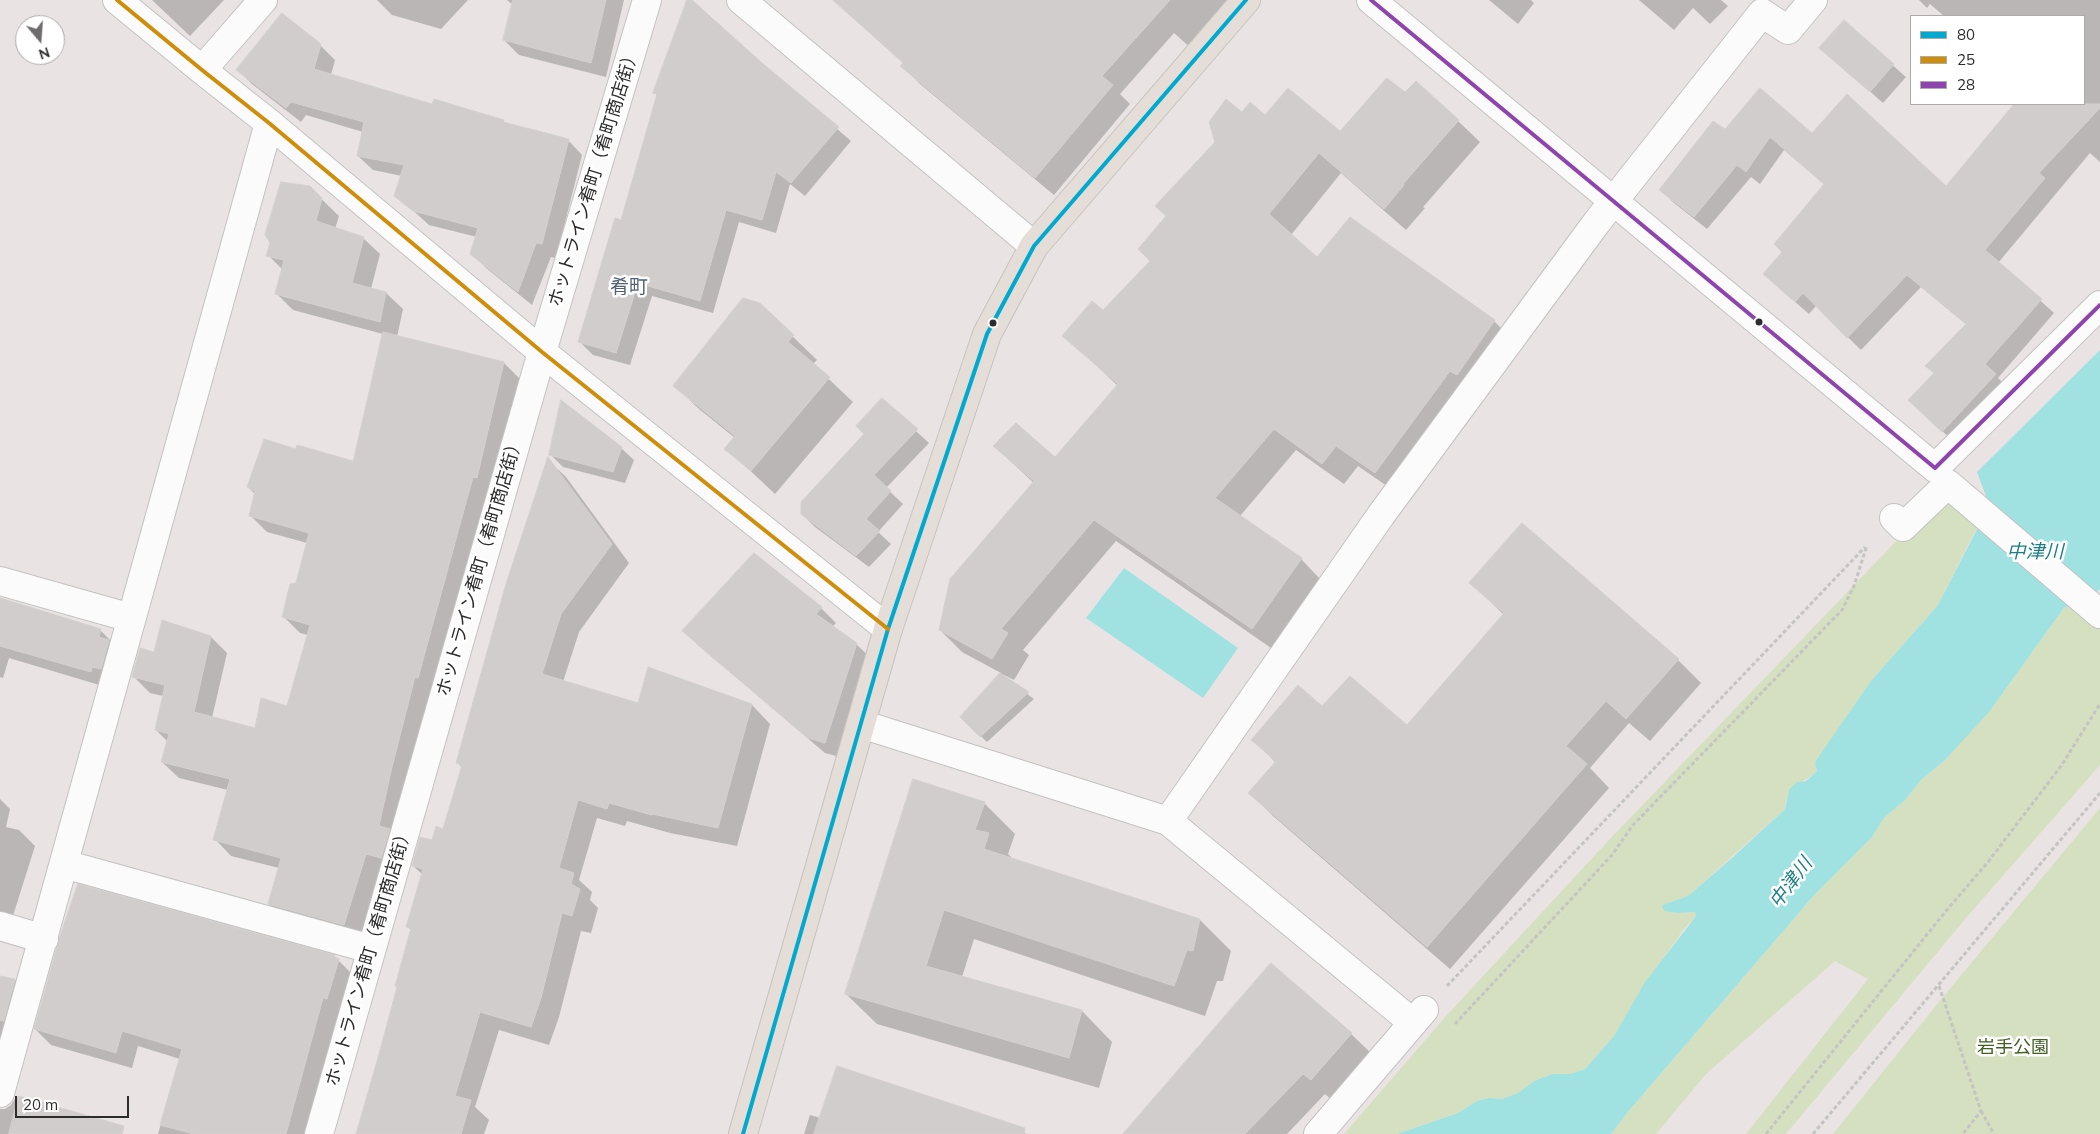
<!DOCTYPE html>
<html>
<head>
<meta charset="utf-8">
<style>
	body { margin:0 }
	#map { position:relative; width:2100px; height:1134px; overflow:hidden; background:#e9e4e3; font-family:Mulish,sans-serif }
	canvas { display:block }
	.legend { position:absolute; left:1910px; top:15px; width:175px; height:90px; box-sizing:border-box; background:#fff; border:1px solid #ababab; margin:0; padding:6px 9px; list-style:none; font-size:15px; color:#2c2c2c }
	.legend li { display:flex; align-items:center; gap:10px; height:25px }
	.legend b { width:25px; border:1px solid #ababab }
	.north { position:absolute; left:15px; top:15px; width:50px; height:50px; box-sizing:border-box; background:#fff; border:1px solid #ababab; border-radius:50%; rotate:162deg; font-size:14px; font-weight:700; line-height:20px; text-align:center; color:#2c2c2c }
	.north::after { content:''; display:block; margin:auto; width:18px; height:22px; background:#6e6c6c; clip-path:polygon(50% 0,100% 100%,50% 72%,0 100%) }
	.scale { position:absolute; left:15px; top:1096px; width:114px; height:22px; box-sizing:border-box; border:2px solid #2c2c2c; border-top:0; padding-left:6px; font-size:15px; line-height:18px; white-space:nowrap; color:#2c2c2c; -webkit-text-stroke:4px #fff; paint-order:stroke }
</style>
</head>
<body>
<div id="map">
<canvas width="2100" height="1134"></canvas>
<ul class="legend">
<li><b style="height:6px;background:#00a9ce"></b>80</li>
<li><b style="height:6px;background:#ce8e09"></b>25</li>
<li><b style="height:6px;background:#8e44ad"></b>28</li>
</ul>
<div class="north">N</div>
<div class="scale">20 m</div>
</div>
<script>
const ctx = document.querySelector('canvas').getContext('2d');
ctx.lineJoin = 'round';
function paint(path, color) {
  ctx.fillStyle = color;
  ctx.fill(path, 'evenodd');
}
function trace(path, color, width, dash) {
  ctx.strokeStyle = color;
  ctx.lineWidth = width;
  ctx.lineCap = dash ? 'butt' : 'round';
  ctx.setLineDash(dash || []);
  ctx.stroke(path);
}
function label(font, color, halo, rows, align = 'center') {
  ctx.font = font + ' Mulish,"Noto Sans JP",sans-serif';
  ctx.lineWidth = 5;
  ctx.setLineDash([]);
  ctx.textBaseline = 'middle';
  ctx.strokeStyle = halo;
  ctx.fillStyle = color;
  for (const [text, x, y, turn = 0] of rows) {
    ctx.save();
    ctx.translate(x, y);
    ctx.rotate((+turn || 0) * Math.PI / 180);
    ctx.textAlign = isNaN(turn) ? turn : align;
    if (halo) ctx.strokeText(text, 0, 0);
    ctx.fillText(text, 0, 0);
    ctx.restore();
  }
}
const green = new Path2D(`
	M 1950,499 L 1979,523 L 1938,605 L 1871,681 L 1815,763 L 1817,771 C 1799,788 1788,779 1785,809 L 1688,896 L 1662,905 L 1678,913 L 1695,912 L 1696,916 L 1684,929 L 1644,985 L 1614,1036 L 1585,1069 L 1570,1074 L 1552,1074 L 1534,1081 L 1518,1093 L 1502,1099 L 1489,1098 L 1477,1101 L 1458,1113 L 1397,1134 L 1344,1134 L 1447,1015 L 1607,842 L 1907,530 Z
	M 2074,603 L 2100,625 L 2100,765 L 1966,918 L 1786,1134 L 1746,1134 L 1868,979 L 1835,961 L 1706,1074 L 1656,1134 L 1611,1134 L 1627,1113 L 1816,893 L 1872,837 L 1884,818 L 1905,800 L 1921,780 L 1945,760 L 2005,690 L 2064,608 Z
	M 2100,808 L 2100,1134 L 1833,1134 L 1938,1003 Z`);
const water = new Path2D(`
	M 2100,350 L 2100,589 L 2095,594 L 2064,608 L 1989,712 L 1945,760 L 1921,780 L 1905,800 L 1884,818 L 1872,837 L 1816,893 L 1627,1113 L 1611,1134 L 1397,1134 L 1458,1113 L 1477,1101 L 1489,1098 L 1502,1099 L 1518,1093 L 1534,1081 L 1552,1074 L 1570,1074 L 1585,1069 L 1614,1036 L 1645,982 L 1696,916 L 1695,912 L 1678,913 L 1664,911 L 1662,905 L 1688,896 L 1733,857 L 1785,809 L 1789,790 L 1797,782 L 1806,781 L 1817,771 L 1815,763 L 1819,756 L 1871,681 L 1938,605 L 1976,531 L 1987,499 L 1977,472 Z
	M 1124,568 L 1238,648 L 1203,698 L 1086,618 Z`);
const shadow = new Path2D(`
	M 152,0 L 224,0 L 190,36 Z
	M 377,0 L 468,0 L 441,29 L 392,15 Z
	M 507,0 L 624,0 L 606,77 L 519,55 L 504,40 L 513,5 Z
	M 689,0 L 851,141 L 805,196 L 790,184 L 776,233 L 739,222 L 713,313 L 652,296 L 630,365 L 593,355 L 580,342 L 622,222 L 657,95 L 654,92 Z
	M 834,0 L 1235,0 L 1193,50 L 1174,33 L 1120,94 L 1130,104 L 1054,195 L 920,84 L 902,66 L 904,64 Z
	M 1489,0 L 1531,0 L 1534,3 L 1518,24 Z
	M 1639,0 L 1721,0 L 1728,6 L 1710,24 L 1693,8 L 1674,30 Z
	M 1919,0 L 2100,0 L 2100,162 L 2090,153 L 1998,263 L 2054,313 L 1998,378 L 2008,388 L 1956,444 L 1923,413 L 1935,374 L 1967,325 L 1921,287 L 1861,350 L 1816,306 L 1809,314 L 1778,287 L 1825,185 L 1784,150 L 1760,184 L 1751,177 L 1707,229 L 1674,203 L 1661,190 L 1725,131 L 1812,135 L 1946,187 L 2016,104 L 2084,104 L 2084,16 L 1944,16 L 1930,4 L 1927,8 Z
	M 1844,22 L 1906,77 L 1883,103 L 1821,48 Z
	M 320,45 L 335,60 L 331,75 L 433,105 L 503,121 L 505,123 L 568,140 L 582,155 L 556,258 L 551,257 L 532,305 L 486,268 L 472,253 L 477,237 L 429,225 L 396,195 L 402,176 L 373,170 L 358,156 L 363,132 L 306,115 L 301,122 L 252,84 L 238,70 Z
	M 1405,93 L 1458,121 L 1480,142 L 1423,207 L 1425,208 L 1406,230 L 1341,173 L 1291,235 L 1317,259 L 1494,321 L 1516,343 L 1397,493 L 1358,466 L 1344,484 L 1296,450 L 1240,516 L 1301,559 L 1322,581 L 1274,650 L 1116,541 L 1023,650 L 1029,655 L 1014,680 L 1004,675 L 1003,676 L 1034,699 L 987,742 L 961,717 L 1001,673 L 962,652 L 940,630 L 1034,483 L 994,446 L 1055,459 L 1118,386 L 1064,335 L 1103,312 L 1152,261 L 1167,217 L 1242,114 L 1265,117 L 1340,133 Z
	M 309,187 L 339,216 L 335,229 L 363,238 L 380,254 L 371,289 L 386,293 L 403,309 L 397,337 L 504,363 L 520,379 L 360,941 L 285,920 L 269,904 L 279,868 L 231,856 L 215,839 L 228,790 L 179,778 L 162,762 L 168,742 L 156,730 L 163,696 L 150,693 L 133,676 L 155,653 L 211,637 L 227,653 L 212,718 L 256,730 L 288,707 L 308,635 L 300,633 L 283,616 L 297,584 L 307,543 L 267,532 L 251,516 L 255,494 L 248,487 L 297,450 L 354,463 L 383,334 L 293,310 L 277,294 L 283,270 L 268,255 Z
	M 759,304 L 817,360 L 813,364 L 853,402 L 775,494 L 726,448 L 735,438 L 699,409 L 675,386 Z
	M 882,400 L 929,443 L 886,488 L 903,504 L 878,532 L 891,544 L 869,567 L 815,527 L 802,514 L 866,434 Z
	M 621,448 L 634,460 L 625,483 L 563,467 L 550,454 Z
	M 548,460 L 566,477 L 629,563 L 579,632 L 563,682 L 639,705 L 649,668 L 752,705 L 770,724 L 737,846 L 670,833 L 627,821 L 625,826 L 597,818 L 579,880 L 592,892 L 590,900 L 598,908 L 591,933 L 581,931 L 559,1017 L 549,1045 L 499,1030 L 475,1107 L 489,1120 L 484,1134 L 357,1134 L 380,1054 L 412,931 L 407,926 L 423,875 L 413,866 L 444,830 L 462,768 L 458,763 Z
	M 1471,583 L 1678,660 L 1701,683 L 1650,741 L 1629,723 L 1590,768 L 1609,788 L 1450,969 L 1273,816 L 1250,793 L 1276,763 L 1253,739 L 1322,708 L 1407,726 L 1504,615 Z
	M 0,600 L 100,630 L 116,646 L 106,687 L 9,658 L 3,678 L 0,677 Z
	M 821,608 L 836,623 L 833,626 L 856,644 L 872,659 L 840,757 L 825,753 L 699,646 L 684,631 Z
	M 0,799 L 10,809 L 6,827 L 19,830 L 35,846 L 12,919 L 0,915 Z
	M 984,803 L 1015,834 L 1008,854 L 1015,861 L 1200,920 L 1231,951 L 1223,981 L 1217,981 L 1205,1016 L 974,939 L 962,977 L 1082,1011 L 1112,1042 L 1099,1088 L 877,1024 L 846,994 Z
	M 334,956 L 354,976 L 306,1134 L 158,1134 L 180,1059 L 138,1046 L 132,1068 L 51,1045 L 35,1029 Z
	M 1271,965 L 1351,1034 L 1373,1055 L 1333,1101 L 1325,1094 L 1287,1134 L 1130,1134 Z
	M 0,977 L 15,980 L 30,996 L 0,1063 Z
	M 16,1097 L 103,1121 L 116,1134 L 0,1134 L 0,1104 L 0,1109 L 5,1109 L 11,1105 Z
	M 810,1115 L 821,1118 L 1019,1128 L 1026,1134 L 804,1134 Z`);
const building = new Path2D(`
	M 513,0 L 606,0 L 591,63 L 503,40 Z
	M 687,0 L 692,0 L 761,62 L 839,127 L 791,183 L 776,172 L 762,220 L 726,210 L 700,301 L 638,283 L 616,353 L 578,342 L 615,218 L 621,220 L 657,94 L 653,93 Z
	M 833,0 L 1170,0 L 1102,76 L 1113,85 L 1035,178 L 900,66 L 903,63 Z
	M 282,13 L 321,44 L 314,69 L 432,104 L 434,99 L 504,120 L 503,122 L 569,139 L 542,244 L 536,243 L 518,292 L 470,254 L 478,228 L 413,211 L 394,196 L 404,165 L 357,156 L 364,122 L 291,102 L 286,108 L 236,70 Z
	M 1844,20 L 1894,64 L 1870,92 L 1819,48 Z
	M 1387,78 L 1405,92 L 1416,81 L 1459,120 L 1403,184 L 1404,185 L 1384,209 L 1319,153 L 1269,214 L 1317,257 L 1350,217 L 1495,320 L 1457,375 L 1450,371 L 1375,473 L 1336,446 L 1322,464 L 1274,429 L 1215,498 L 1302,558 L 1252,629 L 1094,520 L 1001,629 L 1008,633 L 992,659 L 939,630 L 950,579 L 1034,481 L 993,446 L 1016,423 L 1055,457 L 1118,384 L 1062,336 L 1092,301 L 1103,310 L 1150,261 L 1138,249 L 1166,216 L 1155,206 L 1215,142 L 1209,122 L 1226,99 L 1242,112 L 1250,102 L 1265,115 L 1288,88 L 1340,131 Z
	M 1760,88 L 1812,133 L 1847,94 L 1946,186 L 2014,104 L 2100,104 L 2100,108 L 2039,173 L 2045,178 L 1985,250 L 2042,299 L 1985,364 L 1996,374 L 1942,432 L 1908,400 L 1934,373 L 1925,366 L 1966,324 L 1907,275 L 1847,338 L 1803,293 L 1795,302 L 1763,274 L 1782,252 L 1774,244 L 1824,184 L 1770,137 L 1746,172 L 1737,165 L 1694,217 L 1659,190 L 1713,121 L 1725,129 Z
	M 281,182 L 310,186 L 322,198 L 316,221 L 364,237 L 352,283 L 386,292 L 380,322 L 275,294 L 284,260 L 266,256 L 270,243 L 265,235 Z
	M 743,298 L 760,303 L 794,335 L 788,342 L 830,377 L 751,471 L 724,449 L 735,436 L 673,386 Z
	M 383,332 L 504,362 L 477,478 L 473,477 L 418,678 L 415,677 L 392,767 L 379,826 L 390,829 L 381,858 L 366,854 L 344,925 L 268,904 L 281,858 L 213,840 L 230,779 L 161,762 L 169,734 L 155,730 L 165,685 L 132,677 L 140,648 L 154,652 L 162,620 L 211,636 L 194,712 L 255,728 L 261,698 L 287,706 L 310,625 L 282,617 L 290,584 L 296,583 L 309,533 L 249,516 L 255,491 L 247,487 L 264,439 L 296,449 L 297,445 L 353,461 Z
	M 882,398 L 918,429 L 874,475 L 891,491 L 866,519 L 880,531 L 856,556 L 801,514 L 801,502 L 864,434 L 856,426 Z
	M 561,400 L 622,447 L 613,472 L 549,455 Z
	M 548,457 L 612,544 L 561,614 L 542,674 L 638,703 L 648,667 L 752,704 L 718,828 L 652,814 L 652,815 L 609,803 L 607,809 L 578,800 L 559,868 L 574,873 L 571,884 L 580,889 L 572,916 L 562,913 L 541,998 L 531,1027 L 480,1012 L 455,1096 L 471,1100 L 461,1134 L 356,1134 L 379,1054 L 397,987 L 395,986 L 411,928 L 406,927 L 423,869 L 412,866 L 420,837 L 432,840 L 436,826 L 443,829 L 462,765 L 456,763 L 506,584 Z
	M 1522,523 L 1679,659 L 1626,719 L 1606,701 L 1566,746 L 1587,764 L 1427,947 L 1248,793 L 1276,761 L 1251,740 L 1298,685 L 1322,706 L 1350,676 L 1407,725 L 1504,613 L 1469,583 Z
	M 754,553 L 822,607 L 816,614 L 857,643 L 825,743 L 808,738 L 682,631 Z
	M 0,598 L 101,629 L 99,637 L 109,640 L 101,669 L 92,667 L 91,672 L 0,646 Z
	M 1000,673 L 1029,692 L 980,737 L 960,717 Z
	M 913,779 L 985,802 L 975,830 L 989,833 L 984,849 L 1200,919 L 1193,951 L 1187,950 L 1174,986 L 944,910 L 926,966 L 1082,1010 L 1069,1058 L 845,994 Z
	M 78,884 L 335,955 L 334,957 L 339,959 L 327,999 L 323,998 L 286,1134 L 194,1134 L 160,1125 L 182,1049 L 122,1031 L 116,1053 L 34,1029 L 60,936 Z
	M 1271,963 L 1352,1033 L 1311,1080 L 1303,1074 L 1245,1134 L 1123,1134 Z
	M 0,976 L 15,979 L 4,1021 L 0,1020 Z
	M 837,1066 L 1025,1128 L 1024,1134 L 814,1134 Z
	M 19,1096 L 124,1126 L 122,1134 L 9,1134 Z`);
const path = new Path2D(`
	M 1447,986 L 1865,547
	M 1939,986 L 1981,1111 L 1963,1134
	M 1455,1024 L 1612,855 L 1633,825 L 1842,610 L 1854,586 L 1867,545
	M 1981,1111 L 1994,1134
	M 1766,1134 L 1946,911 L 1988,862 L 2061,766 L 2100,704
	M 1813,1134 L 2100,793`);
const minor = new Path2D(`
	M 117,0 L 202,70 L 269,123 L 542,352 L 888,629
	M 741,0 L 1034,246
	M 1371,0 L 1935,468 L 2100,305
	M 202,70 L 263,0
	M 1894,518 L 1903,527 L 1948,484 L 2100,614
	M 0,581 L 131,618
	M 861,724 L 1168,821 L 1412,1022
	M 1168,821 L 1381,515 L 1597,222 L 1762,13 L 1788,30 L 1813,0
	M 64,864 L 371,949
	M 0,926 L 44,939
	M 0,1093 L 269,123
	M 319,1134 L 542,352 L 647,0
	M 1318,1134 L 1424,1010`);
const major = new Path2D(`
	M 743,1134 L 888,629 L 987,334 L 1034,246 L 1246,0`);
const bus1 = new Path2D(`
	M 743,1134 L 888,629 L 987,334 L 1034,246 L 1246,0`);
const bus2 = new Path2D(`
	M 117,0 L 202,70 L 269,123 L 542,352 L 888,629`);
const bus3 = new Path2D(`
	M 1371,0 L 1935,468 L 2100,305`);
const markers = [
	[1759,322,4.5,"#2c2c2c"],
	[993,323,4.5,"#2c2c2c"]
];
const streetNames = [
	["ホットライン肴町（肴町商店街）",594,177,-73],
	["ホットライン肴町（肴町商店街）",480,566,-74],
	["ホットライン肴町（肴町商店街）",369,956,-74]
];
const parkNames = [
	["岩手公園",2013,1048]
];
const neighbourhoodNames = [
	["肴町",629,287]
];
const waterNames = [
	["中津川",2035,552],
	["中津川",1791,883,-53]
];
paint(green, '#d5e0c0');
paint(water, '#a0e2e2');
paint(shadow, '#0003');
paint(building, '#d1cdcc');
trace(building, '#d4d0cf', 1);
trace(minor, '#c3c2c3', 30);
trace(major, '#c5c3c2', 30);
trace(path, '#c4c4c3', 3, [4, 2.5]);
trace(minor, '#fcfbfb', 28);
trace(major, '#e5ddd7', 28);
trace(bus1, '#00a9ce', 4);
trace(bus2, '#ce8e09', 4);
trace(bus3, '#8e44ad', 4);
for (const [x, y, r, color] of markers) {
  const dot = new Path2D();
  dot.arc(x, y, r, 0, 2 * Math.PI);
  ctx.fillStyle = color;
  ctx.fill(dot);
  trace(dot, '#fff', 2);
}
label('18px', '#2c2c2c', '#fff', streetNames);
label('18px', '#416123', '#fff', parkNames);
label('19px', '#516277', '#fff', neighbourhoodNames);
label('italic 19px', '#1c7f88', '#fff', waterNames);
</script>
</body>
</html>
